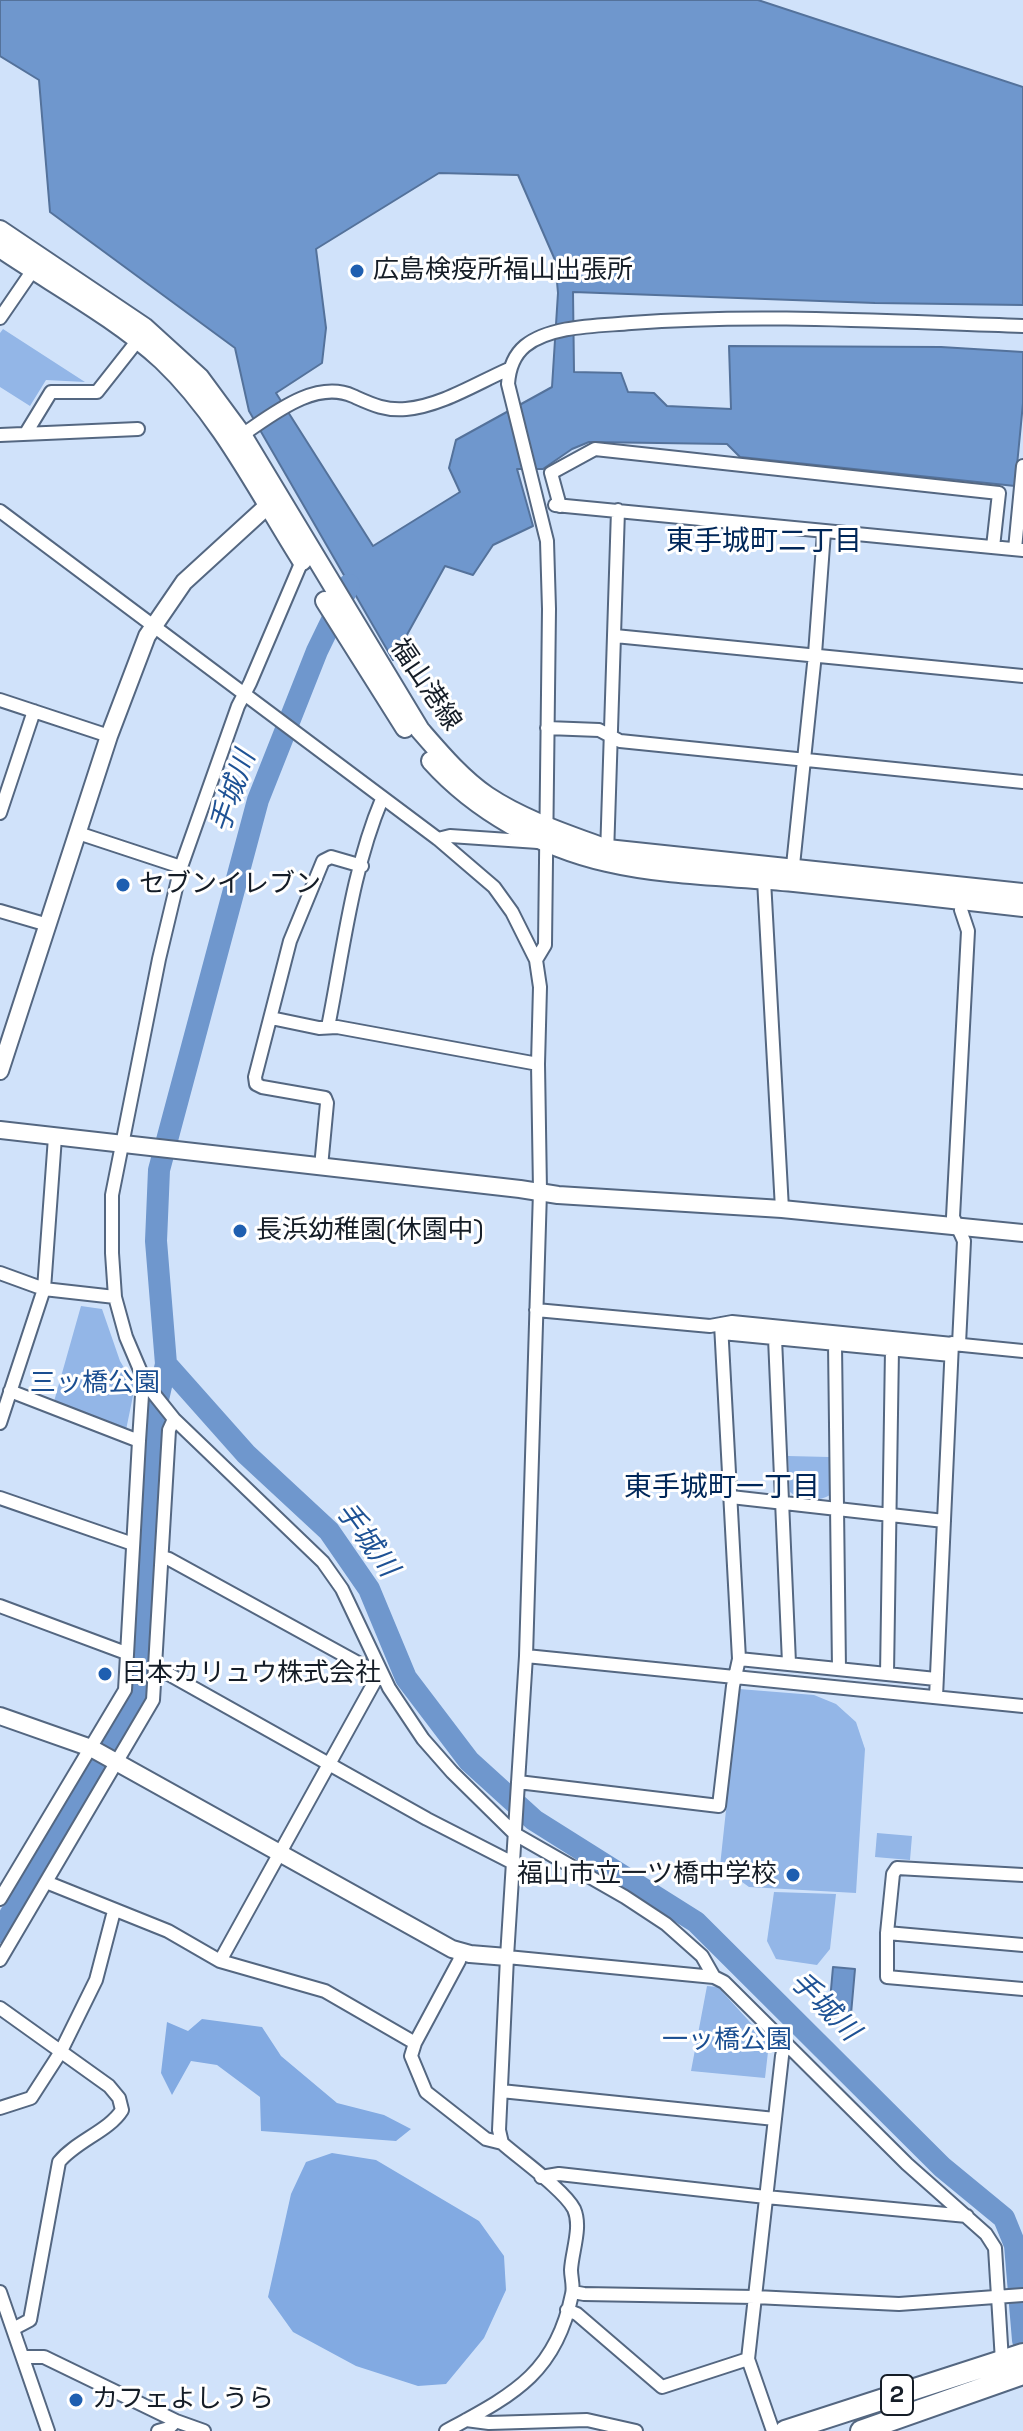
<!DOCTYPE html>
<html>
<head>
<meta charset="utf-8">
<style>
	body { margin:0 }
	canvas { display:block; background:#d0e2fa }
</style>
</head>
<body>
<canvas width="1023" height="2431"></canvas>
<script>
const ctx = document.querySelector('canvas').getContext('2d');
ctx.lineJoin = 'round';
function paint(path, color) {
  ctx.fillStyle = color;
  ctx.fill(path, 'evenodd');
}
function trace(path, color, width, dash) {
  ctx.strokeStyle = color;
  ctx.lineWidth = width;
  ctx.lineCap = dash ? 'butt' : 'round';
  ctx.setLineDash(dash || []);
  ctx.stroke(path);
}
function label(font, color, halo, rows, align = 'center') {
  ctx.font = font + ' "Space Grotesk","Noto Sans JP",sans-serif';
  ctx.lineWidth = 6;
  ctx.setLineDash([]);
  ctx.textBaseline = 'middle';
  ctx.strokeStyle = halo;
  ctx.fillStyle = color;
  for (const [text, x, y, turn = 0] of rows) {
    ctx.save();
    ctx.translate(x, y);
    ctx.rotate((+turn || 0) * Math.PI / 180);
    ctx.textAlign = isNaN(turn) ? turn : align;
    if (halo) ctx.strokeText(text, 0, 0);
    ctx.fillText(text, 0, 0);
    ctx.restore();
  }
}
const green = new Path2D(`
	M 3,329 L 85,382 L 46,380 L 30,406 L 0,387 L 0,333 Z
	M 81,1306 L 102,1309 L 120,1361 L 135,1386 L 126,1430 L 53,1405 Z
	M 788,1456 L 829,1457 L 830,1495 C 819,1502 800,1501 790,1492 Z
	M 739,1689 L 814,1695 L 836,1704 L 856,1722 L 865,1749 L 856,1893 L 749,1887 L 720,1866 Z
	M 877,1833 L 912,1836 L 910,1860 L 875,1857 Z
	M 774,1892 L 836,1894 L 830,1949 L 817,1965 L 776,1959 L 767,1941 Z
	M 707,1986 L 718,1987 L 769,2043 L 765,2078 L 691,2071 Z`);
const forest = new Path2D(`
	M 202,2019 L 262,2027 L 281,2056 L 337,2103 L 384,2115 L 411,2129 L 396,2141 L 261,2131 L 260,2097 L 217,2065 L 191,2061 L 172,2095 L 161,2073 L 167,2022 L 188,2031 Z
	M 332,2153 L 376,2160 L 479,2221 L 504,2256 L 506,2290 L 484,2338 L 446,2384 L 418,2386 L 356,2366 L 293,2332 L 268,2297 L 291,2194 L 306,2162 Z`);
const water = new Path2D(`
	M 0,0 L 758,0 L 1023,87 L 1023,305 L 875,303 L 573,292 L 574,372 L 621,373 L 628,392 L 654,393 L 667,406 L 731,409 L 729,346 L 941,347 L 1023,352 L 1023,403 L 1015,486 L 740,457 L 727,444 L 589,442 L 572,449 L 543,469 L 517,469 L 533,526 L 493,545 L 473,575 L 445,566 L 393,660 L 249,411 L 235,348 L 50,212 L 39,80 L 0,56 ZM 439,173 L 518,175 L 555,260 L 558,293 L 552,387 L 456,440 L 449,468 L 460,492 L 373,546 L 276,393 L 322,363 L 326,328 L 316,249 Z
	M 833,1967 L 855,1969 L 851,2014 L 829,2012 Z`);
const river = new Path2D(`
	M 166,1364 L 246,1454 L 329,1531 L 369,1589 L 406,1678 L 469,1761 L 534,1820 L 696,1922 L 942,2167 L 1004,2218 L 1015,2245 L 1023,2340
	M 0,1932 L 141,1694 L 154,1417 L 166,1364 L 156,1241 L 159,1170 L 258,800 L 317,651 L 349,585`);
const minor = new Path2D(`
	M 0,318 L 33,270
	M 26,433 L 51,392 L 97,392 L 138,340
	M 0,435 L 138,429
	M 242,435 C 272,415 315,379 353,396 C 371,404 385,411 406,409 C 441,406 477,383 509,369
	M 555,505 L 1023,550
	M 560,506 L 551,473 L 595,449 L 999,493 L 993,547
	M 0,511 L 438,839 L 494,887 L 512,912 L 536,960
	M 1015,549 L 1023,466
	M 615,636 L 1023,676
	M 0,700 L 109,736
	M 547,728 L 599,730 L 620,741 L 1023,782
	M 0,813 L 34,711
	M 78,833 L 181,867
	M 438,839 L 450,836 L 538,842
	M 607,855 L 618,510
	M 792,875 L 815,654 L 824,532
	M 764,880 L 782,1209
	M 0,911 L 48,925
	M 271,1018 L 319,1028 L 337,1027 L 538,1064
	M 328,1027 C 343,952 352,870 382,799
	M 321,1167 L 327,1103 L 325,1098 L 262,1087 L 256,1084 L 255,1077 L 290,941 L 323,861 L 331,857 L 362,866
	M 0,1273 L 44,1289 L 115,1297
	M 536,1310 L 710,1326 L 732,1322 L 1023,1351
	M 722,1333 L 951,1355
	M 775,1338 L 789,1663
	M 835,1344 L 839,1669
	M 959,1344 L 964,1241 L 953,1217 L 968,931 L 961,910 L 962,900
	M 10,1391 L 139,1441
	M 174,1419 L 323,1562 L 342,1589 L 389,1688 L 423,1739 L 452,1772 L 515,1834 L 625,1897 L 666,1924 L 702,1956 L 714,1977
	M 0,1423 L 44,1289 L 55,1137
	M 731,1497 L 944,1521
	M 0,1498 L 133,1544
	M 162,1557 L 169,1559 L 360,1664 L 380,1672 L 220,1961
	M 0,1606 L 126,1653
	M 526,1656 L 1023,1706
	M 739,1659 L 936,1679
	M 155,1670 L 165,1672 L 427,1819 L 513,1863
	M 887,1674 L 892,1349
	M 936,1697 L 952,1343
	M 518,1782 L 719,1806 L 733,1686 L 739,1659 L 721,1324
	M 1023,1875 L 897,1868 L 893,1874 L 887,1933 L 887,1977 L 1023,1989
	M 46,1882 L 168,1931 L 220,1961 L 325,1991 L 415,2043 L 411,2056 L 426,2092 L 486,2139 L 502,2143
	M 0,1899 L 125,1690 L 139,1441 L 142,1395 L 146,1384
	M 887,1933 L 1023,1945
	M 507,1957 L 714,1977 L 724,1982 L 907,2164 L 986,2234 L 995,2248 L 1002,2361
	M 0,1960 L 153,1700 L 169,1430 L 174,1419 L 146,1384 L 126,1337 L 115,1297 L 112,1253 L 112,1195 L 159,959 L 181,867 L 238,706 L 250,683 L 302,561
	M 0,2008 L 109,2086 L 119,2098 L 122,2110 C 109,2131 76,2141 59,2162 L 30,2320 L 13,2329
	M 415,2043 L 459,1961 L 461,1953
	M 501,2091 L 775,2119
	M 0,2108 L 31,2098 L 60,2053 L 96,1980 L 114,1911
	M 541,2177 L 559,2174 L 766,2197 L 967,2216
	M 0,2292 L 48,2431
	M 573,2292 L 584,2294 L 755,2297 L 899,2304 L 1023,2295
	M 567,2310 L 577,2314 L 662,2387 L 748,2359
	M 23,2357 L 44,2357 L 176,2421 L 204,2431
	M 466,2420 L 489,2423 L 587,2420 L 636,2431
	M 158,2431 L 169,2428 L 176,2421
	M 446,2431 C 512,2395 556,2374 572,2294 C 574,2286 571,2278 571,2270 C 572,2251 582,2227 574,2209 C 564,2190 520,2159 502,2143 L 499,2130 L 507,1957 L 526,1656 L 540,1191 L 538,1064 L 540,987 L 536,960 L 545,945 L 549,609 L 547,541 L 508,384 C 509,370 513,356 525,346 C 551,325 600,326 631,323 C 761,313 893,322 1023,326
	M 773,2431 L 748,2359 L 782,2056 L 785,2043`);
const tertiary = new Path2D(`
	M 0,1071 L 109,736 L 147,636 L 184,582 L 277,497
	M 0,1130 L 520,1189 L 558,1195 L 782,1209 L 1023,1233
	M 0,1716 L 91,1748 L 452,1949 L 470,1954 L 507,1957`);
const secondary = new Path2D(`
	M 0,230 L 144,327 L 200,378 L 242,435 L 420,730 C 440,753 461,778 487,796 C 523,820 566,834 607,849 L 1023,893
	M 0,248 C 53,284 115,317 162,360 C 221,416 259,493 302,561
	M 325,601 L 405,728
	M 431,761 C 476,811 541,847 607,862 C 667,876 732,876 794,882 C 870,890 947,898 1023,907`);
const trunk = new Path2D(`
	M 785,2431 L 1023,2354
	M 861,2431 L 1023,2374`);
const markers = [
	[357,271,8,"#1f5fb0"],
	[123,885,8,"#1f5fb0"],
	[240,1231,8,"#1f5fb0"],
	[105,1674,8,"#1f5fb0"],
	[793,1875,8,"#1f5fb0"],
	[76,2400,8,"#1f5fb0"]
];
const shields = [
	[897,2395,32]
];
const shieldNames = [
	["2",897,2395]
];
const poiNames = [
	["広島検疫所福山出張所",373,271],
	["セブンイレブン",139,885],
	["長浜幼稚園(休園中)",256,1231],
	["日本カリュウ株式会社",121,1674],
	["福山市立一ツ橋中学校",777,1875,"right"],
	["カフェよしうら",92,2400]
];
const streetNames = [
	["福山港線",425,685,56]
];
const parkNames = [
	["三ッ橋公園",95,1384],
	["一ッ橋公園",727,2041]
];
const neighbourhoodNames = [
	["東手城町二丁目",764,542],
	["東手城町一丁目",722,1488]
];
const waterNames = [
	["手城川",234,792,-71],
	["手城川",366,1540,54],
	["手城川",824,2007,45]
];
paint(green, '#93b6e7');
paint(forest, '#82aae2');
paint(water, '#6f97cd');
trace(water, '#54729b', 2);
trace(river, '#6f97cd', 22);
trace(minor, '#546781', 16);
trace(tertiary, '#546781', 20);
trace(secondary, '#546781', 22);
trace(trunk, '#546781', 24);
trace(minor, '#fff', 12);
trace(tertiary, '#fff', 16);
trace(secondary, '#fff', 18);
trace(trunk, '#fff', 20);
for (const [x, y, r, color] of markers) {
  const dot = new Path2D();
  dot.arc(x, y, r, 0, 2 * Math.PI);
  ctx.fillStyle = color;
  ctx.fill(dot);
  trace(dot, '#fff', 3);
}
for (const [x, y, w] of shields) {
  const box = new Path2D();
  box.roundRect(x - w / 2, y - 20, w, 40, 6);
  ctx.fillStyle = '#fff';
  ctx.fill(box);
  trace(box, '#151d27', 2);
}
label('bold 24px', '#151d27', null, shieldNames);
label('26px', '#151d27', '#fff', poiNames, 'left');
label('26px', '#151d27', '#fff', streetNames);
label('26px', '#1a4e91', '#fff', parkNames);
label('28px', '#002759', '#fff', neighbourhoodNames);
label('italic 28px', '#1e5295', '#fff', waterNames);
</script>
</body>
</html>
